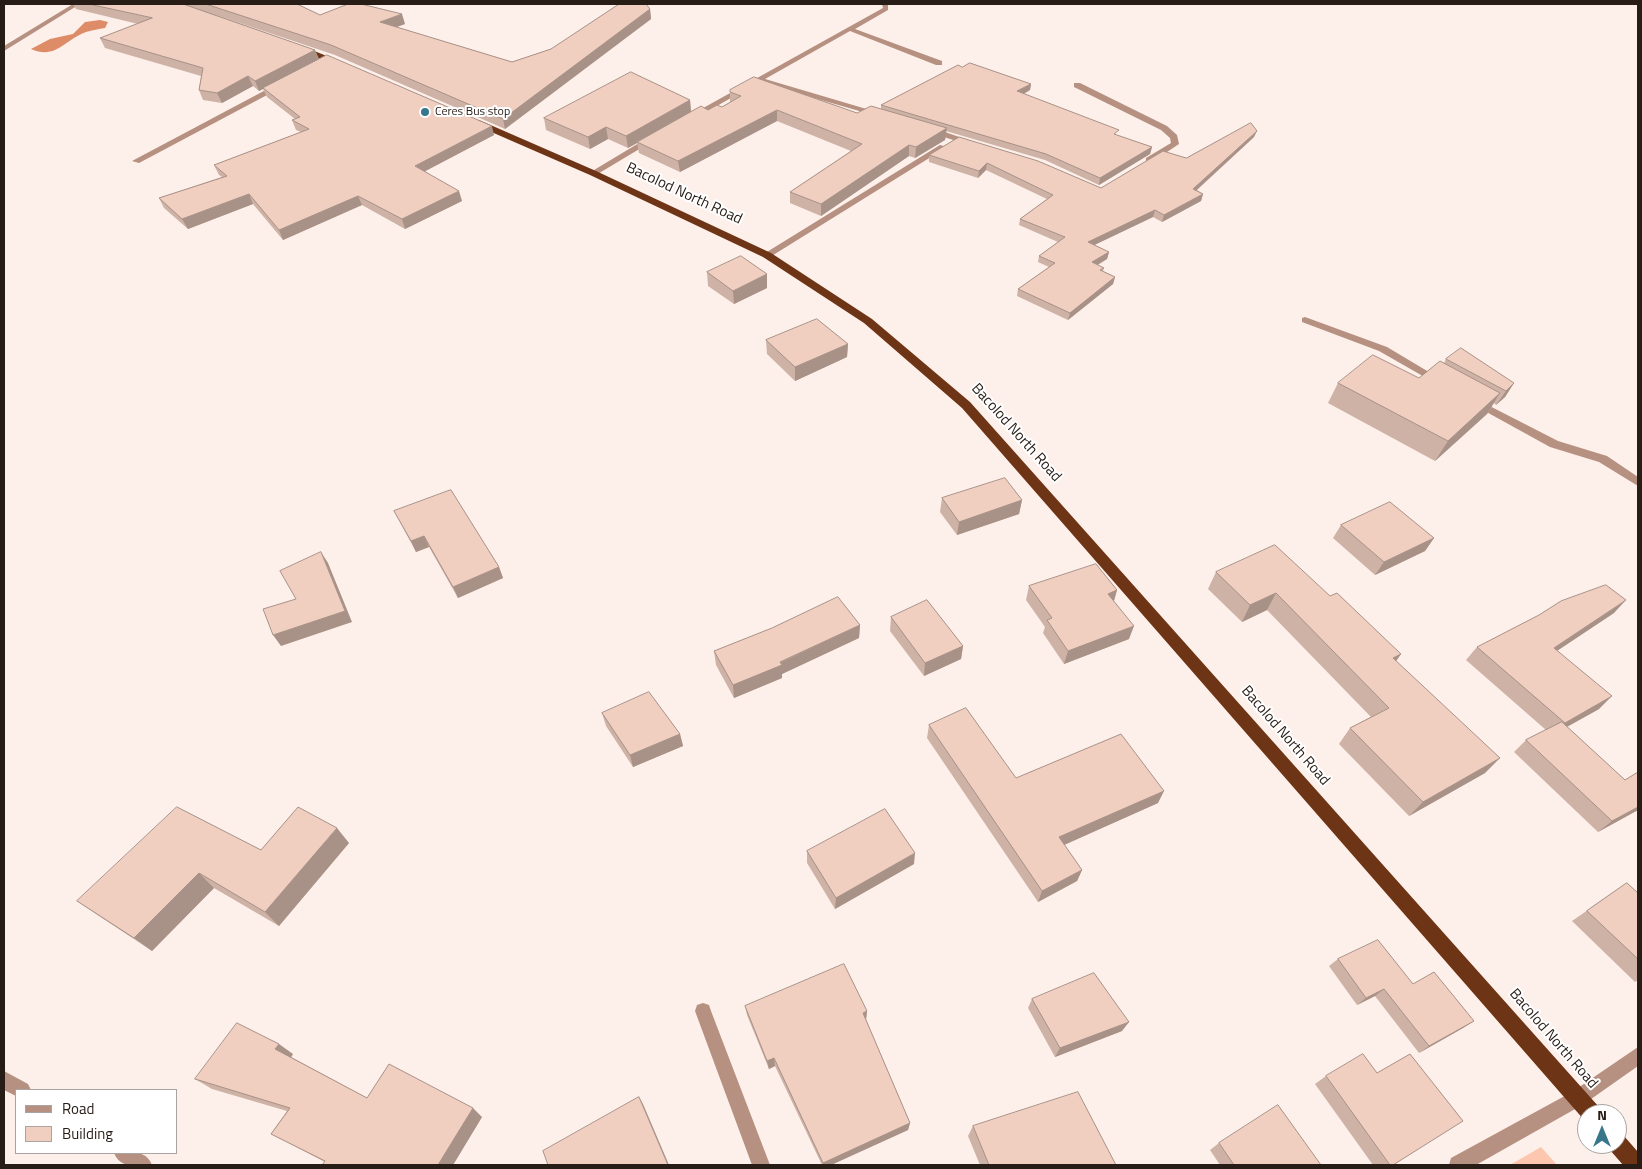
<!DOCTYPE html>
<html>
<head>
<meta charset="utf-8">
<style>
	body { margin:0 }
	#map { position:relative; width:1642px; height:1169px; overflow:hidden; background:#fdefe9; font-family:"Titillium Web",sans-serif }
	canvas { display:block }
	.frame { position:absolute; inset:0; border:5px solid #281c17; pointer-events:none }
	.legend { position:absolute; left:15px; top:1089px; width:162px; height:65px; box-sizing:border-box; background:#fff; border:1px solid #a9a4a2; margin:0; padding:6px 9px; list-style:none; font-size:15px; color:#281c17 }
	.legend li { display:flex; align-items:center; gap:10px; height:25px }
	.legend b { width:25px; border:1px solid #a9a4a2 }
	.north { position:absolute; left:1577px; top:1104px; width:50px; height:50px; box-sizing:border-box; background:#fff; border:1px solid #a9a4a2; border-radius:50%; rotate:0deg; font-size:14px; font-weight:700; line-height:20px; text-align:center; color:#281c17 }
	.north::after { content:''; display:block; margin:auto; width:18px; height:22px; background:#38768c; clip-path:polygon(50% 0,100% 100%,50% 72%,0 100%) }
</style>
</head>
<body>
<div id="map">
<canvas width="1642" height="1169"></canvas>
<div class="frame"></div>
<ul class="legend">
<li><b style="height:6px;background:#b69181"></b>Road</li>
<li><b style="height:14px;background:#f0cfc1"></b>Building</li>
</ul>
<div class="north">N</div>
</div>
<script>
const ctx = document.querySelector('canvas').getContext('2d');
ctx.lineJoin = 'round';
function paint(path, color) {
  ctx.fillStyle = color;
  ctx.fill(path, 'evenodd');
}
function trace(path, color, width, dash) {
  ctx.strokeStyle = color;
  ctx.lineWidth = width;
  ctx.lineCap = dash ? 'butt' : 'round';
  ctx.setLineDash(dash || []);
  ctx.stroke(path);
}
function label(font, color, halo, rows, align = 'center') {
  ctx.font = font + ' "Titillium Web",sans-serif';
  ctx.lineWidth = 4;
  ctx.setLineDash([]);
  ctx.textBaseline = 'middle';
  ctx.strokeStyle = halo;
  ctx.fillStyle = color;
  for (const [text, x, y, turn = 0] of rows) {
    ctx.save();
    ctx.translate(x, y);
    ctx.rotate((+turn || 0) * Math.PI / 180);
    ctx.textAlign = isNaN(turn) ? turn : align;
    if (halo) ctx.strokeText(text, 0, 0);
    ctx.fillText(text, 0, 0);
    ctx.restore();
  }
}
const green = new Path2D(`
	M 1541,1147 L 1557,1165 L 1510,1165 Z`);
const water = new Path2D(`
	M 100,20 L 108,22 L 105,28 C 99,29 92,30 86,32 C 64,40 56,60 31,49 L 50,39 L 73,34 L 85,22 Z`);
const minor = new Path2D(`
	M 73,4 L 80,4 L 4,51 L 4,46 Z
	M 882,4 L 888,4 L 888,10 L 855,29 L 942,61 L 942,65 L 936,65 L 850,31 L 765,79 L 880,113 L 880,117 L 759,82 L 694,119 L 687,117 L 883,8 Z
	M 1074,83 L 1080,83 L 1167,126 L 1177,135 L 1179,144 L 1152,162 L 1146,162 L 1146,158 L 1171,143 L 1170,138 L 1161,130 L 1074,87 Z
	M 277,84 L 284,86 L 139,163 L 132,161 Z
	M 927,128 L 933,128 L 977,143 L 970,145 L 927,132 Z
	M 649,137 L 656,139 L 596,175 L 589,173 Z
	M 940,145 L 947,147 L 770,257 L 767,258 L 762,255 Z
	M 1305,317 L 1387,347 L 1444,381 L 1443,383 L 1435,383 L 1379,351 L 1302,322 L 1302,318 Z
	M 1476,399 L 1558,441 L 1607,456 L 1638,477 L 1638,486 L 1599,462 L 1550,447 L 1472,404 L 1471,402 Z
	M 703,1003 L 709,1005 L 711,1011 L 770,1165 L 752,1165 L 695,1011 L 697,1005 Z
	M 1638,1047 L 1638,1066 L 1584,1104 L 1476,1165 L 1449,1165 L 1451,1158 L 1572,1092 Z
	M 4,1071 L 28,1084 L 31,1090 L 16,1090 L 16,1096 L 4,1090 Z
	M 114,1153 C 128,1152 146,1149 152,1165 C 138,1166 120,1169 114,1153 Z`);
const trunk = new Path2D(`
	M 296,46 L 302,46 L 344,63 L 337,65 L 296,50 Z
	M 473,120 L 479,120 L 596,171 L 771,253 L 872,319 L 970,402 L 1599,1107 L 1602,1114 L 1587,1114 L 1587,1122 L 1585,1121 L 962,408 L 864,323 L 763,257 L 590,175 L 473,124 Z
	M 1617,1133 L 1624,1136 L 1638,1152 L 1638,1165 L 1623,1165 L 1610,1150 L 1607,1144 L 1617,1144 Z`);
const wall = new Path2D(`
	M 73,4 L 297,4 L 320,15 L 405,24 L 396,27 L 512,62 L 551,49 L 650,9 L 651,19 L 505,129 L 335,55 L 216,15 L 315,50 L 319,59 L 494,135 L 425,171 L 462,201 L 405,229 L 362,205 L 283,240 L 253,204 L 188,229 L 164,208 L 159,198 L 222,177 L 219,175 L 214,165 L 301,132 L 296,130 L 292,120 L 295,119 L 267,97 L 263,89 L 259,91 L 253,86 L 222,103 L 203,100 L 199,90 L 201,76 L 105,48 L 100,38 L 138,24 L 76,9 Z
	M 1031,84 L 1030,90 L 1024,94 L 1118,136 L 1152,147 L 1150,154 L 1099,185 L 1045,160 L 946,131 L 945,140 L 915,158 L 909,156 L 821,216 L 790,203 L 790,192 L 851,151 L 777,121 L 680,172 L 639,153 L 637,143 L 628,148 L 608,139 L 590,149 L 546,130 L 544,118 L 690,100 L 691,112 L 708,110 L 722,107 L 730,102 L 730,92 L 857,113 L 881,109 L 881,105 Z
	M 959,137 L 1101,188 L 1186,158 L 1254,137 L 1197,190 L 1203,194 L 1201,201 L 1162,222 L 1153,217 L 1094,245 L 1109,252 L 1107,259 L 1098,265 L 1104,268 L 1103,271 L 1115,277 L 1113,284 L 1068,320 L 1017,296 L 1018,289 L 1049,267 L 1038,262 L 1039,256 L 1058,242 L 1019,225 L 1020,219 L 1047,199 L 986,170 L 978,178 L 929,162 L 929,155 Z
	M 707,272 L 767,274 L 767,288 L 734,304 L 708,286 Z
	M 766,340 L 848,344 L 847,357 L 795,381 L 767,354 Z
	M 1446,359 L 1514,383 L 1505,397 L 1496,405 L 1494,403 L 1487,414 L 1435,461 L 1328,403 L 1338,383 L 1419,378 L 1444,363 Z
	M 942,498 L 1022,500 L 1019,514 L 957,535 L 940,512 Z
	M 394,511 L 499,567 L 503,578 L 458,598 L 429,547 L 416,552 Z
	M 1341,525 L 1434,538 L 1425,551 L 1375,575 L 1333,538 Z
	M 1216,572 L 1330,596 L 1401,654 L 1396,661 L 1485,773 L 1409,816 L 1339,744 L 1350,728 L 1371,717 L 1267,610 L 1242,622 L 1208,589 Z
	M 1029,586 L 1117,590 L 1114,601 L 1129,639 L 1064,664 L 1043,633 L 1045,627 L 1026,600 Z
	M 1614,613 L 1557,650 L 1599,709 L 1567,727 L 1625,780 L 1638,772 L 1638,810 L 1598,832 L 1514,752 L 1526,740 L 1546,730 L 1466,660 L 1477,647 Z
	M 891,617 L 963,646 L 961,659 L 924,676 L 890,631 Z
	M 860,625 L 859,638 L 782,674 L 782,678 L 734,698 L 716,665 L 714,651 Z
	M 602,713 L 680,734 L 683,746 L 633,767 L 606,726 Z
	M 929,725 L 1016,778 L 1158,803 L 1064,845 L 1082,870 L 1077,881 L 1038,902 L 927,738 Z
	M 349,843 L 279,926 L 214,888 L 152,951 L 96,914 L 77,901 L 261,850 Z
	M 807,851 L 914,864 L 835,909 L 807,863 Z
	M 1627,883 L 1638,893 L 1638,980 L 1635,982 L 1572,921 Z
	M 1338,959 L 1413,984 L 1474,1021 L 1463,1028 L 1419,1053 L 1375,996 L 1357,1005 L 1329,966 Z
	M 1032,999 L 1122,1031 L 1055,1057 L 1028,1008 Z
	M 745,1006 L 867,1011 L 866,1020 L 910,1123 L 908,1130 L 831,1165 L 822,1165 L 775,1066 L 769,1069 L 747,1015 Z
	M 293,1054 L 291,1057 L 367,1098 L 482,1117 L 453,1165 L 322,1165 L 325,1162 L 271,1134 L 287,1111 L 212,1089 L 195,1079 Z
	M 1326,1076 L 1393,1165 L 1373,1165 L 1315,1084 Z
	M 973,1126 L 1116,1165 L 980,1165 L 968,1136 Z
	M 1219,1143 L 1321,1165 L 1220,1165 L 1210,1150 Z`);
const shadedWall = new Path2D(`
	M 650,9 L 651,19 L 505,129 L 503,119 Z
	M 402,14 L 405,24 L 383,32 L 380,22 Z
	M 315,50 L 319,60 L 259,91 L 255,81 Z
	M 248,76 L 253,86 L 222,103 L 217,93 Z
	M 1031,84 L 1030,90 L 1016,98 L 1017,91 Z
	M 690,100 L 691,112 L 637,142 L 637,143 L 628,148 L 626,136 Z
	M 777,110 L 777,121 L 680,172 L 678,161 Z
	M 492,126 L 494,135 L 418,175 L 415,166 Z
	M 606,127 L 608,139 L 590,149 L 588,137 Z
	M 947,128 L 945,140 L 915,158 L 916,147 Z
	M 1257,131 L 1254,137 L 1191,195 L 1193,189 Z
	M 909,145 L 909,156 L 821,216 L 821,204 Z
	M 1152,147 L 1150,154 L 1099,185 L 1100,178 Z
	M 987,163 L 986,170 L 978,178 L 979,171 Z
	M 459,191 L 462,201 L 405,229 L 402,219 Z
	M 249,194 L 253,204 L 188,229 L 182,219 Z
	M 1203,194 L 1201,201 L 1162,222 L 1164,215 Z
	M 358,196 L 362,205 L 283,240 L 279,230 Z
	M 1155,210 L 1153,217 L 1086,249 L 1088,242 Z
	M 1109,252 L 1107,259 L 1090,269 L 1092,262 Z
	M 767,274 L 767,288 L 734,304 L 733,291 Z
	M 1115,277 L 1113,284 L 1068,320 L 1070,313 Z
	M 848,344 L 847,357 L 795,381 L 795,367 Z
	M 1514,383 L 1505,397 L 1496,405 L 1506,391 Z
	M 1500,393 L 1487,414 L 1435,461 L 1448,441 Z
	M 1022,500 L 1019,514 L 957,535 L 959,522 Z
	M 424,536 L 429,547 L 416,552 L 411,541 Z
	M 1434,538 L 1425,551 L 1375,575 L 1384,562 Z
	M 321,552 L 328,563 L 352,622 L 281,646 L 273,635 L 345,611 Z
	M 499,567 L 503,578 L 458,598 L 453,587 Z
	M 1117,590 L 1113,604 L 1108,594 Z
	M 1276,593 L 1267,610 L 1242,622 L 1250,605 Z
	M 1626,600 L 1614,613 L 1542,661 L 1554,648 Z
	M 860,625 L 859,638 L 782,674 L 782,678 L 734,698 L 733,685 Z
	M 1134,626 L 1129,639 L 1064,664 L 1068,651 Z
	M 963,646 L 961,659 L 924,676 L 925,663 Z
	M 1401,654 L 1389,671 L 1393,658 Z
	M 1612,696 L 1599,709 L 1552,735 L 1565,723 Z
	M 680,734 L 683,746 L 633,767 L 630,755 Z
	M 1500,758 L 1485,773 L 1409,816 L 1423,802 Z
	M 1164,791 L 1158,803 L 1055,849 L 1059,837 Z
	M 1638,807 L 1638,810 L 1598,832 L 1612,821 Z
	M 337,828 L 349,843 L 279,926 L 265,912 Z
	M 915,853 L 914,864 L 835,909 L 836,898 Z
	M 1082,870 L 1077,881 L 1038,902 L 1042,891 Z
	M 199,873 L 214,888 L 152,951 L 134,938 Z
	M 1384,989 L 1375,996 L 1357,1005 L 1366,998 Z
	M 867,1011 L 866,1020 L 863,1013 Z
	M 1474,1021 L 1463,1028 L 1419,1053 L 1429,1046 Z
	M 1129,1022 L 1122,1031 L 1055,1057 L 1060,1048 Z
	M 279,1044 L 293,1054 L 290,1059 L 275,1049 Z
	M 774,1058 L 775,1066 L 769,1069 L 767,1061 Z
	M 639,1097 L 643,1104 L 669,1165 L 668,1165 Z
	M 473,1108 L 482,1117 L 453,1165 L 438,1165 Z
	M 910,1123 L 908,1130 L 831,1165 L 823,1165 L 823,1163 Z`);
const building = new Path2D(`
	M 89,4 L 183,4 L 315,50 L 255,81 L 248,76 L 217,93 L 199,90 L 203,68 L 100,38 L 152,18 Z
	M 206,4 L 297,4 L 320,15 L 348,4 L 361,4 L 402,14 L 380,22 L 512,62 L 551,49 L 619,4 L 646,4 L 650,9 L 503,119 L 331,45 Z
	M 327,55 L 492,126 L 415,166 L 459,191 L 402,219 L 358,196 L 279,230 L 249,194 L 182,219 L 159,198 L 227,176 L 214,165 L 309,129 L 292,120 L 300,117 L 263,88 Z
	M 970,63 L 1031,84 L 1017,91 L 1119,130 L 1114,134 L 1152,147 L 1100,178 L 1046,154 L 881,105 L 958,65 L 962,67 Z
	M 631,72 L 690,100 L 626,136 L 606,127 L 588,137 L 544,118 Z
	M 754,77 L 857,113 L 871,106 L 947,128 L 916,147 L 909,145 L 821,204 L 790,192 L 862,144 L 777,110 L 678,161 L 637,142 L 701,106 L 708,110 L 717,105 L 722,107 L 741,96 L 730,92 L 730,90 Z
	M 1251,123 L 1257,131 L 1193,189 L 1203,194 L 1164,215 L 1155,210 L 1088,242 L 1109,252 L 1092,262 L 1104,268 L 1100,270 L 1115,277 L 1070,313 L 1018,289 L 1055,263 L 1039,256 L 1065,237 L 1020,219 L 1053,195 L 987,163 L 979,171 L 929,155 L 959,137 L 1038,161 L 1101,188 L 1163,151 L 1186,158 Z
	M 741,256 L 767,274 L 733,291 L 707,272 Z
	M 817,319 L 848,344 L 795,367 L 766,340 Z
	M 1461,348 L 1514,383 L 1506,391 L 1446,359 Z
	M 1373,355 L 1419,378 L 1440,361 L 1500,393 L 1448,441 L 1338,383 Z
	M 1005,478 L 1022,500 L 959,522 L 942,498 Z
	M 451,490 L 499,567 L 453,587 L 424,536 L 411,541 L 394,511 Z
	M 1390,502 L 1434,538 L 1384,562 L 1341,525 Z
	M 1275,545 L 1330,596 L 1337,593 L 1401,654 L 1393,658 L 1500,758 L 1423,802 L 1350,728 L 1389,708 L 1276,593 L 1250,605 L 1216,572 Z
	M 321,552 L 345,611 L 273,635 L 263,609 L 296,599 L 280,571 Z
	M 1096,564 L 1117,590 L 1108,594 L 1134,626 L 1068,651 L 1047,620 L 1052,618 L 1029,586 Z
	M 1606,585 L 1626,600 L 1554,648 L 1612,696 L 1565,723 L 1477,647 L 1539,615 L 1561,601 Z
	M 838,597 L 860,625 L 780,662 L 782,665 L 733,685 L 714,651 L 772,628 Z
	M 927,600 L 963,646 L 925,663 L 891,617 Z
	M 649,692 L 680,734 L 630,755 L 602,713 Z
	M 966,708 L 1016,778 L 1121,734 L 1164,791 L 1059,837 L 1082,870 L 1042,891 L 929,725 Z
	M 1562,722 L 1625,780 L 1638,772 L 1638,807 L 1612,821 L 1526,740 Z
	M 177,807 L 261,850 L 298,807 L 337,828 L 265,912 L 199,873 L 134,938 L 77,901 Z
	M 885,809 L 915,853 L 836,898 L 807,851 Z
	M 1627,883 L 1638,893 L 1638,959 L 1587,911 Z
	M 1378,940 L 1413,984 L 1434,972 L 1474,1021 L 1429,1046 L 1384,989 L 1366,998 L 1338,959 Z
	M 844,964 L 867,1011 L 863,1013 L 910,1123 L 823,1163 L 774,1058 L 767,1061 L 745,1006 Z
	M 1094,973 L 1129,1022 L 1060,1048 L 1032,999 Z
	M 237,1023 L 279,1044 L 275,1049 L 367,1098 L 389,1064 L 473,1108 L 438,1165 L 322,1165 L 325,1161 L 271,1134 L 290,1108 L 195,1079 Z
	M 1363,1054 L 1377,1073 L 1410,1054 L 1463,1121 L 1393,1165 L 1390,1165 L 1326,1076 Z
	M 1078,1092 L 1116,1165 L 989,1165 L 973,1126 Z
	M 639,1097 L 668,1165 L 548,1165 L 543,1151 Z
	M 1278,1105 L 1321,1165 L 1234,1165 L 1219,1143 Z`);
const markers = [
	[425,112,5,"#38768c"]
];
const farPoinames = [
	["Ceres Bus stop",435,112]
];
const streetNames = [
	["Bacolod North Road",684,194,25],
	["Bacolod North Road",1016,433,48],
	["Bacolod North Road",1285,736,49],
	["Bacolod North Road",1553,1039,49]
];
paint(green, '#fdc6af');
paint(water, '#de8c67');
paint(minor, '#b69181');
paint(trunk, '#6e3416');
paint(wall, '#ceb2a6');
paint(shadedWall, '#a89187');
paint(building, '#f0cfc1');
trace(building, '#a89187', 1);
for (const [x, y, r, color] of markers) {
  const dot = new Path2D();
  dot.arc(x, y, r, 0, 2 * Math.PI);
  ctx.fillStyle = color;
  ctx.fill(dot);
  trace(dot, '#fff', 2);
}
label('12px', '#281c17', '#fff', farPoinames, 'left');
label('15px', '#281c17', '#fff', streetNames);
</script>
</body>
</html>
